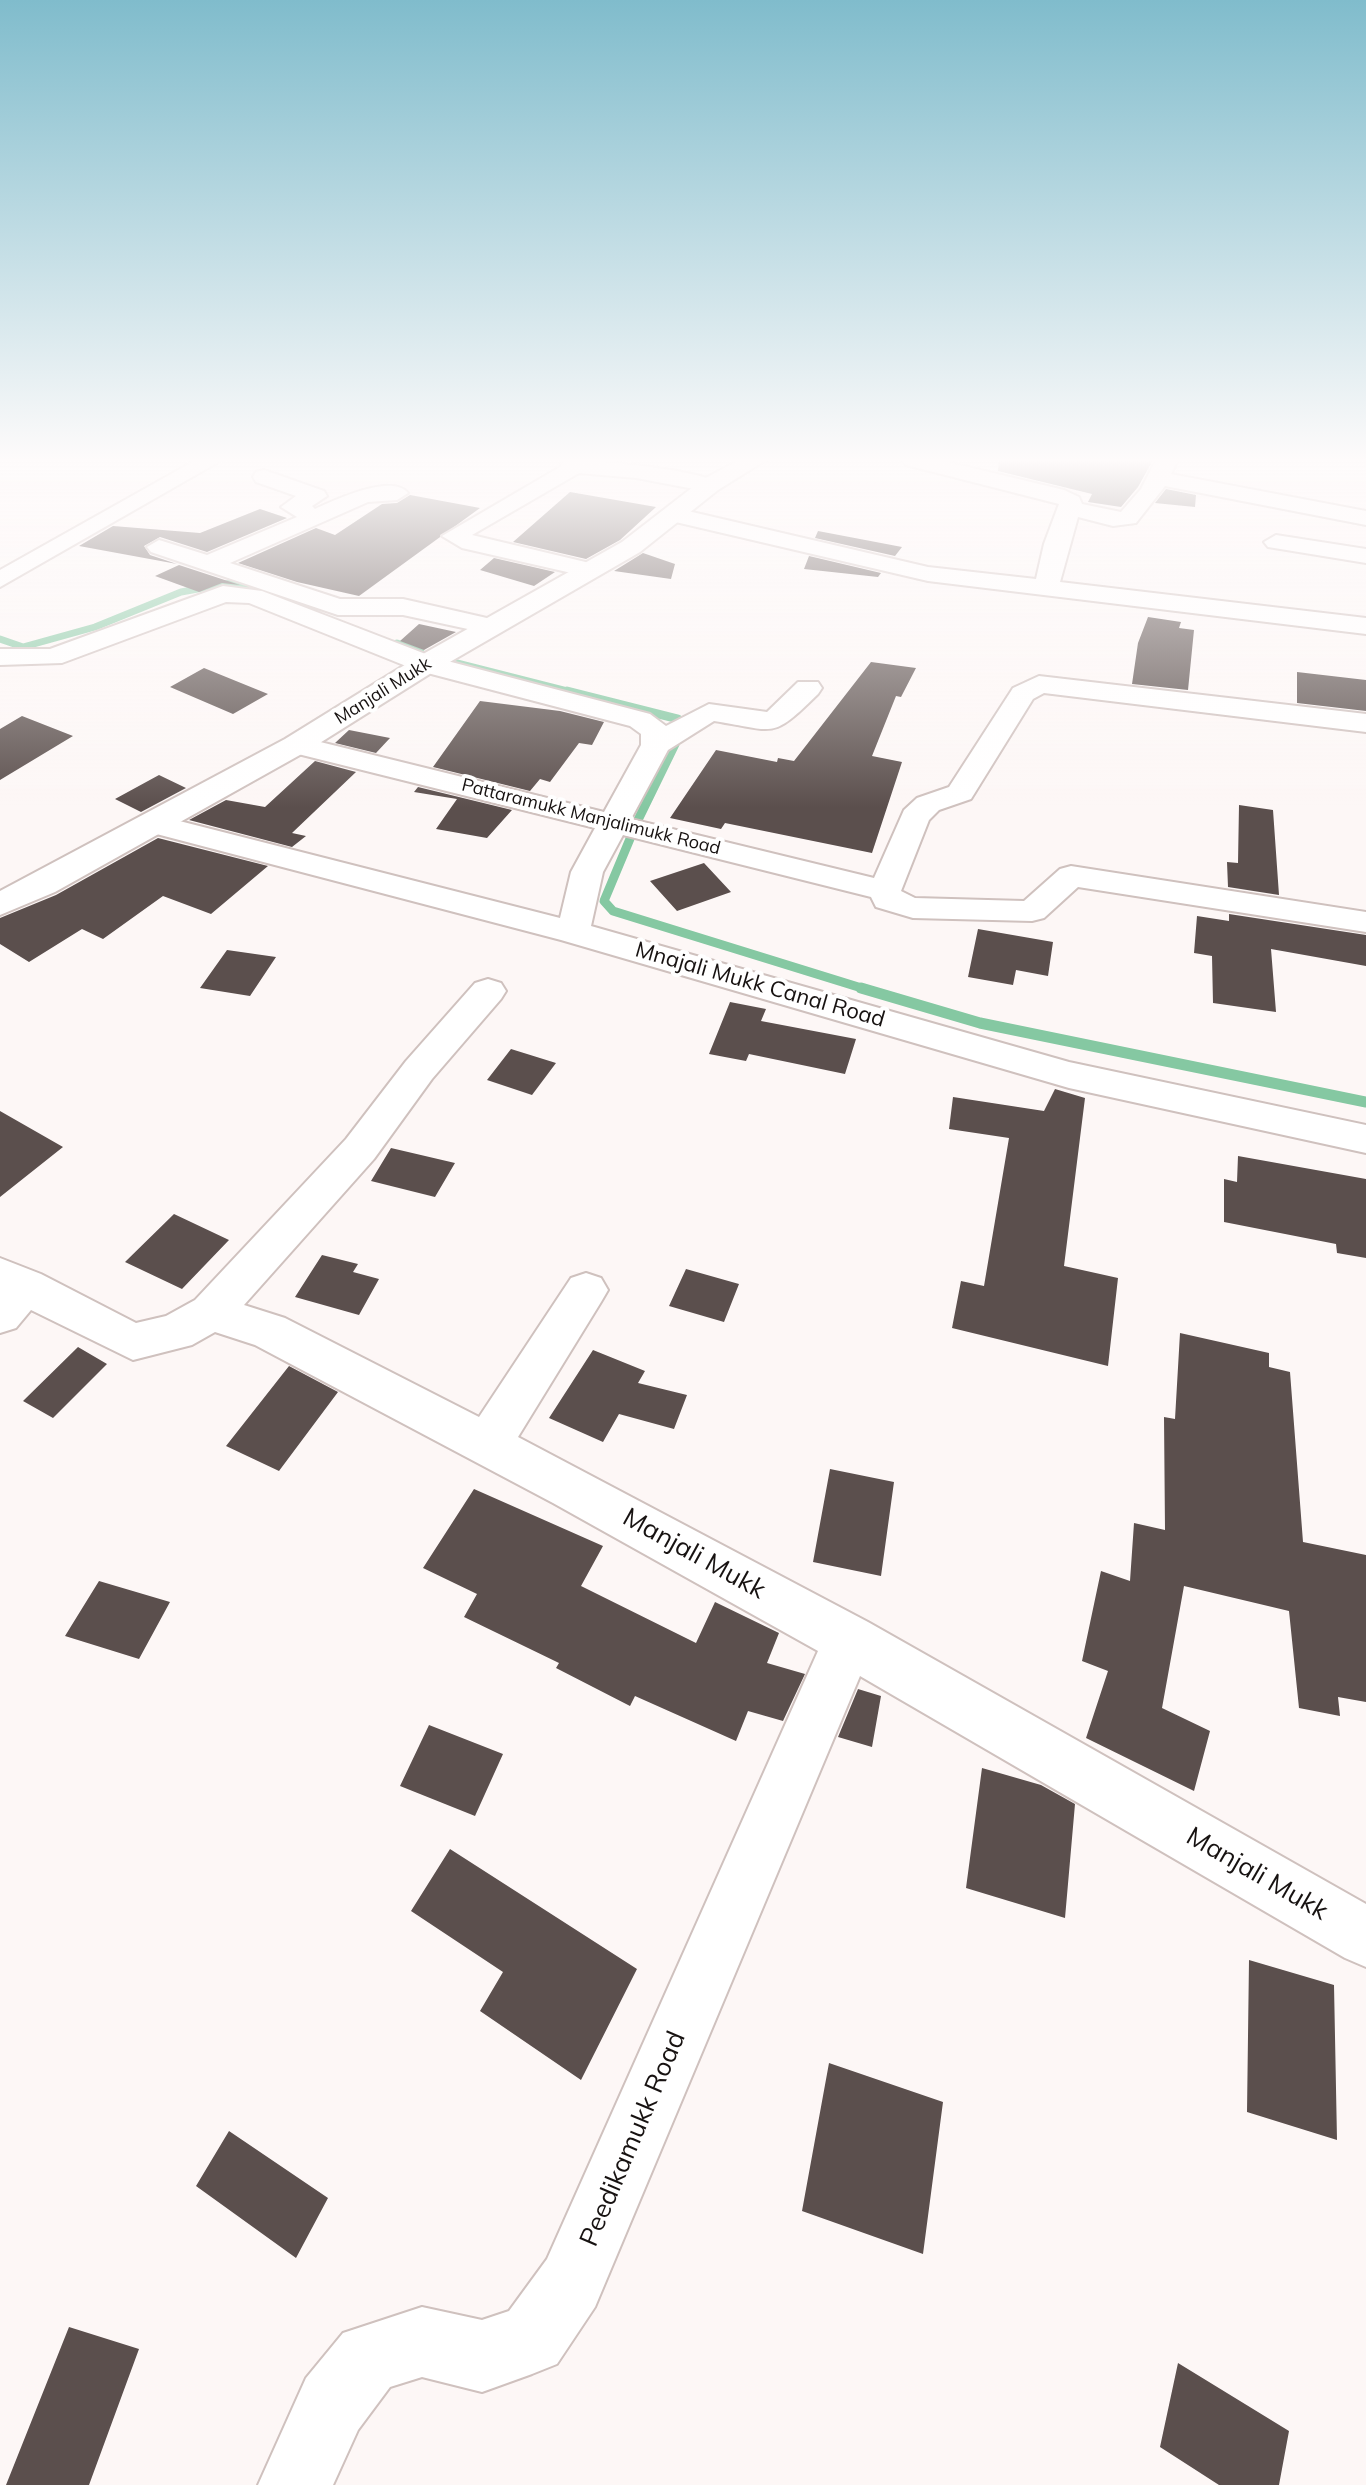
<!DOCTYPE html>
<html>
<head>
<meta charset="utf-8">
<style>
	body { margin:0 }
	canvas { display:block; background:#fdf7f6 }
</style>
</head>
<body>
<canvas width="1366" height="2485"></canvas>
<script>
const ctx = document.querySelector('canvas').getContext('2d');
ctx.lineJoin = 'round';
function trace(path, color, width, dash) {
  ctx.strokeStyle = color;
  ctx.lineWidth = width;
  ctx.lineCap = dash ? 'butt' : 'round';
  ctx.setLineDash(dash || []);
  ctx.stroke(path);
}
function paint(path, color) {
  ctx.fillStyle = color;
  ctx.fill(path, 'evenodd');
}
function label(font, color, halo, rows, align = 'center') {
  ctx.font = font + ' Mulish,sans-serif';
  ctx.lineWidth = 8;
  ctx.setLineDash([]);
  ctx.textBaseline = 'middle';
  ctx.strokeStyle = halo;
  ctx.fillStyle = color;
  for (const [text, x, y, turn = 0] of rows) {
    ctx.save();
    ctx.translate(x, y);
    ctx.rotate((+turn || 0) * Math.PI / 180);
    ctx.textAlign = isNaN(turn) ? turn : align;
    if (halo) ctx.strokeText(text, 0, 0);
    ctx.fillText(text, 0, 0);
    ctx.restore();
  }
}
const streamFar2 = new Path2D(`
	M 0,639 L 23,647 L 95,627 L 181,592 L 231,583 L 263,594
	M 397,643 L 421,652
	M 453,662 L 575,693`);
const streamFar1 = new Path2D(`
	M 567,691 L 678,719 L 676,727
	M 637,822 L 677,740
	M 632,834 L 604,901 L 613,911 L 868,990`);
const stream = new Path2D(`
	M 861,988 L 980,1023 L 1366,1102`);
const building = new Path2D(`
	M 999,460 L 1153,460 L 1138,487 L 1121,507 L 1088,502 L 1092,494 L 998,471 Z
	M 1166,489 L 1196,495 L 1195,507 L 1155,503 Z
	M 570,492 L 656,507 L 620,540 L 586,559 L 513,542 Z
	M 410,495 L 480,508 L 359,596 L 297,582 L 238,563 L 316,528 L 335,535 L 382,504 L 397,503 Z
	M 260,509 L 287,518 L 207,552 L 160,537 L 144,546 L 150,555 L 177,564 L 79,546 L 113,526 L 200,533 Z
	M 818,531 L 902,547 L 895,556 L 815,538 Z
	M 643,553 L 675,564 L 671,579 L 614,571 Z
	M 809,556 L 881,573 L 878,577 L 804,569 Z
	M 494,558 L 555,572 L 534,586 L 480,570 Z
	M 179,565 L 240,585 L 222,583 L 199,592 L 155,576 Z
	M 1148,617 L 1181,622 L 1179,628 L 1194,630 L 1188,690 L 1132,684 L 1138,643 Z
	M 419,624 L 456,632 L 424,650 L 400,641 Z
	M 871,662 L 916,668 L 901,697 L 896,696 L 872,756 L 902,762 L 872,853 L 725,823 L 721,829 L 670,818 L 716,750 L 777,762 L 778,758 L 794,761 Z
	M 204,668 L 268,694 L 233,714 L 170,687 Z
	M 1297,672 L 1366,680 L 1366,711 L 1297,703 Z
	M 480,701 L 560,711 L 604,722 L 592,745 L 579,743 L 550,782 L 540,779 L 530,791 L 433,767 Z
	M 22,716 L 73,736 L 0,780 L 0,729 Z
	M 349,730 L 390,738 L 376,753 L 335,743 Z
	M 315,761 L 356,772 L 292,833 L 306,836 L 292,847 L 189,820 L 226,800 L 265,807 Z
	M 159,775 L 186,788 L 141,812 L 115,799 Z
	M 418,787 L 512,810 L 487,838 L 436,829 L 457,799 L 414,792 Z
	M 1239,805 L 1273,810 L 1279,895 L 1228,887 L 1227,862 L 1238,863 Z
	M 158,838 L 268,866 L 211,914 L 163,896 L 103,939 L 82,929 L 29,962 L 0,944 L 0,918 L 56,895 Z
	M 704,863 L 731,892 L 677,911 L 650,881 Z
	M 1229,914 L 1366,935 L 1366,966 L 1271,949 L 1276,1012 L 1213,1003 L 1212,956 L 1194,953 L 1197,916 L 1229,921 Z
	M 978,929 L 1053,942 L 1048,976 L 1016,970 L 1013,985 L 968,977 Z
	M 227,950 L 276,957 L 250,996 L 200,988 Z
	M 730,1002 L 766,1009 L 761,1021 L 856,1039 L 845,1074 L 749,1054 L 746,1061 L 709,1054 Z
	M 511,1049 L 556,1063 L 532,1095 L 487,1080 Z
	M 1055,1089 L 1085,1098 L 1064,1266 L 1118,1278 L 1108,1366 L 952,1328 L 961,1281 L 984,1286 L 1009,1138 L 949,1129 L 953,1097 L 1044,1111 Z
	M 0,1111 L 63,1147 L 0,1197 Z
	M 391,1148 L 455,1163 L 435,1197 L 371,1181 Z
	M 1238,1156 L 1366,1179 L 1366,1258 L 1337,1253 L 1336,1244 L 1224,1222 L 1224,1179 L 1237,1182 Z
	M 174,1214 L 229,1240 L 182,1289 L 125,1262 Z
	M 322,1255 L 358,1264 L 353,1272 L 379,1279 L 359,1315 L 295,1297 Z
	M 686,1269 L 739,1284 L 724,1322 L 669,1306 Z
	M 1180,1333 L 1269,1353 L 1269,1367 L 1290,1372 L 1303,1542 L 1366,1555 L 1366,1702 L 1338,1697 L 1340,1716 L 1299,1708 L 1289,1611 L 1184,1586 L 1162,1708 L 1210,1731 L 1194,1791 L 1086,1738 L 1108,1671 L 1082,1661 L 1101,1571 L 1130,1581 L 1134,1523 L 1165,1530 L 1164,1417 L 1175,1419 Z
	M 78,1347 L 107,1364 L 53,1418 L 23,1401 Z
	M 593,1350 L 645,1371 L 638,1383 L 687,1395 L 674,1429 L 619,1414 L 603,1442 L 549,1418 Z
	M 289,1366 L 338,1392 L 279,1471 L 226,1446 Z
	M 830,1469 L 894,1482 L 881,1576 L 813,1562 Z
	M 474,1489 L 603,1546 L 581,1586 L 696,1643 L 715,1602 L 779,1633 L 767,1663 L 805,1674 L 783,1721 L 748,1711 L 736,1741 L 635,1696 L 630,1706 L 556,1668 L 559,1663 L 464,1617 L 477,1594 L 423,1568 Z
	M 99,1581 L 170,1602 L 139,1659 L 65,1636 Z
	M 858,1689 L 881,1696 L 872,1747 L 838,1737 Z
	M 429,1725 L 503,1754 L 475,1816 L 400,1786 Z
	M 982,1768 L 1041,1785 L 1075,1804 L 1065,1918 L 966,1888 Z
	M 450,1849 L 637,1969 L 581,2080 L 480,2011 L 503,1972 L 411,1911 Z
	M 1249,1960 L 1334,1985 L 1337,2140 L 1247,2112 Z
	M 829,2063 L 943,2102 L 923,2254 L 802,2211 Z
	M 229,2131 L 328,2198 L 296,2258 L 196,2186 Z
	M 69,2327 L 139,2349 L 89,2485 L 6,2485 Z
	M 1178,2363 L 1289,2431 L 1279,2485 L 1219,2485 L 1160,2447 Z`);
const street = new Path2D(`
	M 196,460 L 222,460 L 0,587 L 0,570 Z
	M 564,460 C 587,459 709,470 721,485 L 710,492 L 636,478 L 579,473 L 472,535 L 598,565 L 601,570 L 589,577 L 462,548 L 442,536 L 560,467 Z
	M 903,460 L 939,460 L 1064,490 L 1079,497 L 1082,504 L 1121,512 L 1141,489 L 1156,460 L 1178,460 L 1171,474 L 1366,511 L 1366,525 L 1165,486 L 1136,523 L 1113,526 L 1078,517 L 1060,582 L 1366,618 L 1366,634 L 928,581 L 667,520 L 664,515 L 675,508 L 928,567 L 1036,579 L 1044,544 L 1059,504 L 906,465 Z
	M 264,470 L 324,491 L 327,496 L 312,506 L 315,509 C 335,500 392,473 408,493 L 397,500 L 368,502 L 230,563 L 340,599 L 403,599 L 500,621 L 504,626 L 491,634 L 403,615 L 338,615 L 151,552 L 147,547 L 159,540 L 207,555 L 297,517 L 281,507 L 296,496 L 256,482 L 253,477 L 256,472 Z
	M 1276,535 L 1366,549 L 1366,563 L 1268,547 L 1264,542 Z
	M 223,586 L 262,591 L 436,658 L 650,714 L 666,726 L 709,704 L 767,712 L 798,682 L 818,682 L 822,688 L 818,694 C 771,740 777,731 714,721 L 668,750 L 631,819 L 874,878 L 904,810 L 917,798 L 949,787 L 1013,688 L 1039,676 L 1366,714 L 1366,732 L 1044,693 L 1033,699 L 971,799 L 939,810 L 929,820 L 901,891 L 915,898 L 1024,901 L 1060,869 L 1071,866 L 1366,912 L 1366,932 L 1078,887 L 1044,918 L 1032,921 L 913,918 L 876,907 L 871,897 L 623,835 L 603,872 L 591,926 L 1069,1062 L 1366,1125 L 1366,1153 L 1069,1088 L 561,940 L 145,831 L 140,824 L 145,817 L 156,815 L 560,918 L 571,872 L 595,828 L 286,751 L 281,745 L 286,739 L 296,736 L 604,812 L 641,745 L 641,734 L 630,726 L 416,670 L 249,603 L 226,602 L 62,663 L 0,665 L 0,649 L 50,649 Z
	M 488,979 L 501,983 L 506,991 L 501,999 L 432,1079 L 374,1159 L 244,1305 L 285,1318 L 479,1417 L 571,1278 L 586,1273 L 601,1278 L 608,1290 L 601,1302 L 518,1437 L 868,1622 L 1366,1904 L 1366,1967 L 1345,1958 L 860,1676 L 595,2307 L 557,2364 L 532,2374 L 482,2392 L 422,2377 L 390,2387 L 358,2430 L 333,2485 L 258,2485 L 306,2378 L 343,2333 L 422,2307 L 482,2320 L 509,2311 L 547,2259 L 818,1651 L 553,1503 L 255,1345 L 215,1332 L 192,1345 L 133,1360 L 31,1310 L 16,1328 L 0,1333 L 0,1258 L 41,1274 L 136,1323 L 166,1316 L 195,1300 L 346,1139 L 406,1061 L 475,983 Z`);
const secondary = new Path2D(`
	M 739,460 L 766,460 L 718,490 L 640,552 L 436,670 L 307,751 L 55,892 L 0,915 L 0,891 L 285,739 L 416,658 L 622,542 L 702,480 Z`);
const farStreetnames = [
	["Manjali Mukk",383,691,-32],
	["Pattaramukk Manjalimukk Road",591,817,14]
];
const streetNames = [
	["Mnajali Mukk Canal Road",760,985,16]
];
const nearStreetnames = [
	["Manjali Mukk",694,1554,29],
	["Manjali Mukk",1257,1874,30],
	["Peedikamukk Road",633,2139,-67]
];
trace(streamFar2, '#85c8a2', 7);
trace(streamFar1, '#85c8a2', 9);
trace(stream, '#85c8a2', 11);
paint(building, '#5b4f4d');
trace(street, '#cfc1be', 4);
trace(secondary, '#cfc1be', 4);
paint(street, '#fff');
paint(secondary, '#fff');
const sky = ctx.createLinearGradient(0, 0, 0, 808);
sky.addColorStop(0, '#80bccc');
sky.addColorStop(0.57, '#fefbfb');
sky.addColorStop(1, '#fefbfb00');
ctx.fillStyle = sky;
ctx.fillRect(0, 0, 1366, 808);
label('18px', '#171211', '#fff', farStreetnames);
label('22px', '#171211', '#fff', streetNames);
label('26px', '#171211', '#fff', nearStreetnames);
</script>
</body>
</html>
